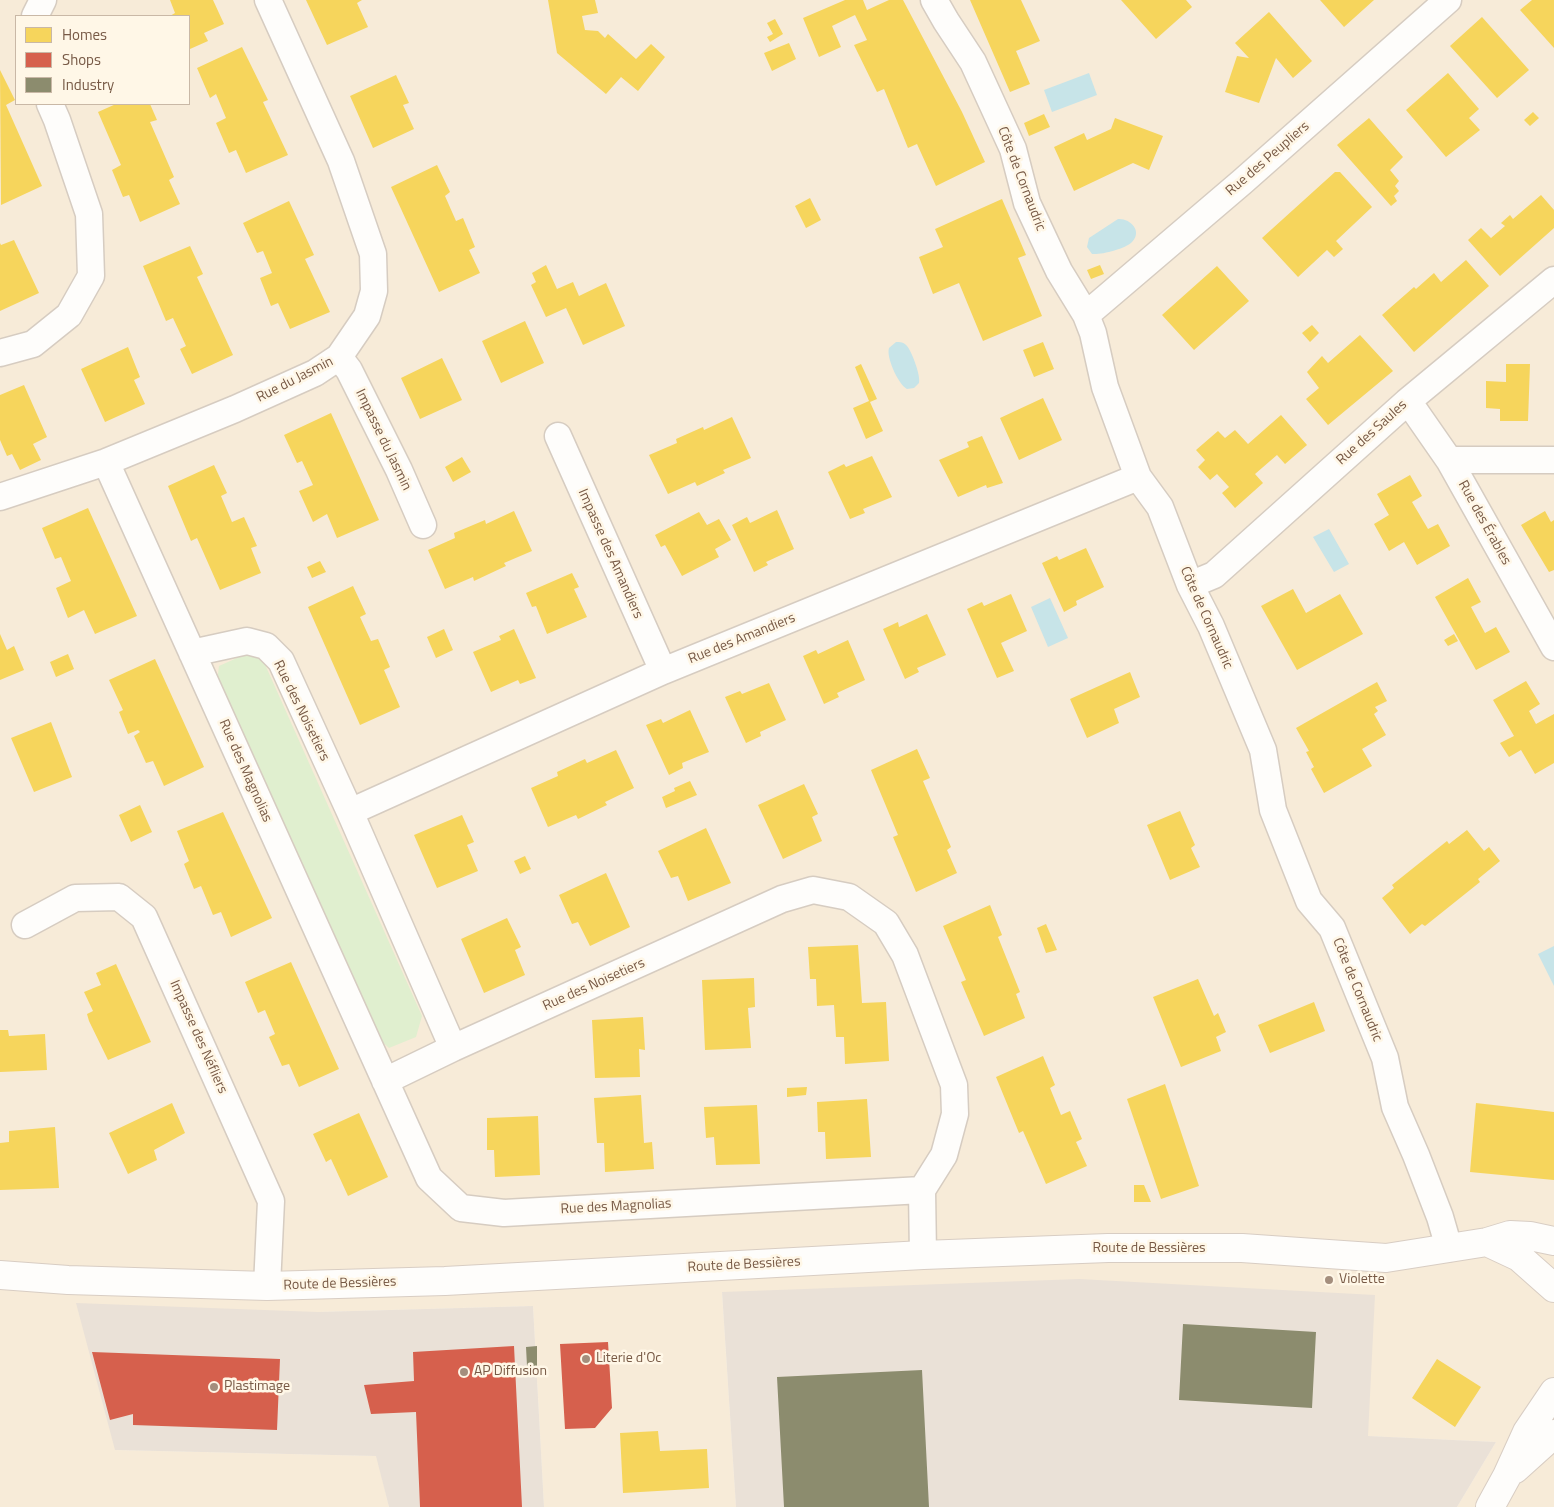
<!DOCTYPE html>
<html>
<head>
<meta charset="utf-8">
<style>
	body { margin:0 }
	#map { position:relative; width:1554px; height:1507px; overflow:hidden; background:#f7f1e6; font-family:"Titillium Web",sans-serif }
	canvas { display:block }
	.legend { position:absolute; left:15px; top:15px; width:175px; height:90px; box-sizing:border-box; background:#fff7e7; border:1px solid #c9b8a6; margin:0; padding:6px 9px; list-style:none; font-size:15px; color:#775945 }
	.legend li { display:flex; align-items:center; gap:10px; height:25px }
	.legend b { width:25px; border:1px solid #c9b8a6 }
</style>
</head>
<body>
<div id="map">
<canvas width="1554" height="1507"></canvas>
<ul class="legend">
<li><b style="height:14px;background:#f6d55c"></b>Homes</li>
<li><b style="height:14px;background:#d6604d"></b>Shops</li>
<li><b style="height:14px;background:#8c8c6e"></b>Industry</li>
</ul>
</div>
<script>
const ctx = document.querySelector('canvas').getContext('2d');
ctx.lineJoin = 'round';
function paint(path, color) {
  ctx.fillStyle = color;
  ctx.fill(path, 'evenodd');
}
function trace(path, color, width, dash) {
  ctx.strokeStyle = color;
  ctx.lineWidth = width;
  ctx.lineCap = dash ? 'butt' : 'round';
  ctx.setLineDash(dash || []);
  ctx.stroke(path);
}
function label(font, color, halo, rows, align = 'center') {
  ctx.font = font + ' "Titillium Web",sans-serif';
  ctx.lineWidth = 5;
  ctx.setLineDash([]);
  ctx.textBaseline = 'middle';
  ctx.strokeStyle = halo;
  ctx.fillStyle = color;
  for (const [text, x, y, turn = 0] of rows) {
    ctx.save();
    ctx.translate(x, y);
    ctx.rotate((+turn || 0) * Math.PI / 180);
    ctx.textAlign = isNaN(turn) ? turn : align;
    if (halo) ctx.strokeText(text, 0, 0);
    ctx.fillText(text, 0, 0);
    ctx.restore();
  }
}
const residential = new Path2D(`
	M 0,0 L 1554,0 L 1554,1507 L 1457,1507 L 1496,1442 L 1368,1436 L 722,1292 L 736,1507 L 544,1507 L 533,1306 L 318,1312 L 115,1450 L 377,1456 L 389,1507 L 0,1507 ZM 16,16 L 189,16 L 189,104 L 16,104 Z`);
const industrial = new Path2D(`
	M 1079,1279 L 1375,1295 L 1368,1436 L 1496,1442 L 1457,1507 L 736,1507 L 722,1292 Z
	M 76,1303 L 318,1312 L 533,1306 L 544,1507 L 389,1507 L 376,1456 L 115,1450 Z`);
const green = new Path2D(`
	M 246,654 L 263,660 L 422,1016 L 416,1037 L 389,1048 L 375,1035 L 216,690 L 219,666 Z`);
const water = new Path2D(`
	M 1089,73 L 1097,95 L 1052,112 L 1044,90 Z
	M 1118,219 C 1130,218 1143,231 1132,242 C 1125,249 1101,255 1092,254 L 1087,247 L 1089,238 Z
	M 896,342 C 900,342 904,342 907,346 C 912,352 921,376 919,383 L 914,388 L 907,389 C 898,384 886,357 889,348 Z
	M 1329,529 L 1349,564 L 1334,572 L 1313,537 Z
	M 1050,598 L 1068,638 L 1048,647 L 1031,607 Z
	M 1554,946 L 1554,986 L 1538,954 Z`);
const homes = new Path2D(`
	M 170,0 L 213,0 L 224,24 L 204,33 L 208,41 L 190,49 L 189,46 L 189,16 L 170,16 L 175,13 Z
	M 306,0 L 362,0 L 357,3 L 368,27 L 327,45 Z
	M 548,0 L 595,0 L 598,13 L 582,16 L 585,30 L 598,31 L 605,38 L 608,34 L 636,59 L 651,44 L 665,57 L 638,91 L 621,77 L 606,94 L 557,53 Z
	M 845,0 L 863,0 L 867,10 L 889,0 L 903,0 L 962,112 L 985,162 L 936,186 L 917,144 L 908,148 L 884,89 L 877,92 L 854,45 L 867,40 L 855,15 L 832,26 L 841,47 L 819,57 L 803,18 Z
	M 970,0 L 1021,0 L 1040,41 L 1016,51 L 1030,84 L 1010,92 Z
	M 1121,0 L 1186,0 L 1192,7 L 1156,39 Z
	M 1320,0 L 1374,0 L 1344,27 Z
	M 1532,0 L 1554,0 L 1554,48 L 1520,10 Z
	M 1269,12 L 1312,61 L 1293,78 L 1276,58 L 1259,103 L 1225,92 L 1237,56 L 1249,58 L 1235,43 Z
	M 1482,17 L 1529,70 L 1497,98 L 1450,46 Z
	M 775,19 L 783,34 L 770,42 L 767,37 L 773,34 L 767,23 Z
	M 789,43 L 796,59 L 772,71 L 764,53 Z
	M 242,47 L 268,100 L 263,102 L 288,155 L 246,173 L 236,150 L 229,153 L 216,123 L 226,118 L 216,94 L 210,98 L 197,68 Z
	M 0,70 L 15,100 L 6,105 L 42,186 L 1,205 Z
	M 1448,73 L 1479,109 L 1469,118 L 1480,130 L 1446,157 L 1406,110 Z
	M 396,75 L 409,103 L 403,105 L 414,129 L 373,148 L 350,96 Z
	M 116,104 L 150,104 L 157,120 L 150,122 L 174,177 L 169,180 L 180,204 L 140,222 L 129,195 L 123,197 L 112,170 L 121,165 L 98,112 Z
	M 1533,112 L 1539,118 L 1530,126 L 1524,120 Z
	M 1044,114 L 1050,127 L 1029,136 L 1024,123 Z
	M 1115,118 L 1163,136 L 1149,170 L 1133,163 L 1074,191 L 1054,147 L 1084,133 L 1087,140 L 1111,129 Z
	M 1369,118 L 1403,157 L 1390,170 L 1399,181 L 1395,186 L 1399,191 L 1394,196 L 1397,201 L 1391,206 L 1337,145 Z
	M 437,165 L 450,192 L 445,196 L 456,221 L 463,218 L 475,247 L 469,250 L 480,273 L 439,292 L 391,187 Z
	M 1335,172 L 1340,172 L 1372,207 L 1336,241 L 1343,249 L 1334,257 L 1327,250 L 1298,277 L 1262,238 Z
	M 1541,195 L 1554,210 L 1554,228 L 1500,276 L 1468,240 L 1481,228 L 1491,238 L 1505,226 L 1501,223 L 1510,215 L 1513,219 Z
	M 810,198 L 821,220 L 806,228 L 795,206 Z
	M 1002,199 L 1026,255 L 1018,258 L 1042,316 L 983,341 L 959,283 L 933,294 L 919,257 L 943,247 L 935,229 Z
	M 289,201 L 314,255 L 305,259 L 330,312 L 290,329 L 278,303 L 271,306 L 260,278 L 272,273 L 263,251 L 257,253 L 243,223 Z
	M 14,240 L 39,293 L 0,311 L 0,243 L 1,245 Z
	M 190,246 L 203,274 L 197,277 L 233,355 L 192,374 L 180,349 L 186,346 L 173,318 L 166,321 L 143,266 Z
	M 1466,260 L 1489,286 L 1414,352 L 1382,315 L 1414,287 L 1416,289 L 1434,273 L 1441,282 Z
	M 546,265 L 557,289 L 573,282 L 579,296 L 606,283 L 625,326 L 583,345 L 566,308 L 546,317 L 531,285 L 536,282 L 532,273 Z
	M 1100,265 L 1104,274 L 1091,279 L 1087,270 Z
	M 1217,266 L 1249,301 L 1194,350 L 1162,315 Z
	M 525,321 L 544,363 L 501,383 L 482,341 Z
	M 1312,325 L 1319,333 L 1310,342 L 1302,333 Z
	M 1360,335 L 1393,371 L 1328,425 L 1306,399 L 1319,388 L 1307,372 L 1322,356 L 1328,363 Z
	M 1043,342 L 1054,369 L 1034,377 L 1023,350 Z
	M 128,347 L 140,377 L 134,380 L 145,404 L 105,422 L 81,369 Z
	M 442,358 L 462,400 L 420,419 L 401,378 Z
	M 861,364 L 877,399 L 870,402 L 883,431 L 866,439 L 853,408 L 869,401 L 855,367 Z
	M 1506,364 L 1530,364 L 1528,421 L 1500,421 L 1500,409 L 1486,408 L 1486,381 L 1506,382 Z
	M 24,385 L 47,437 L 33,444 L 41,460 L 20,470 L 12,454 L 7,456 L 0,440 L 0,395 Z
	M 1043,398 L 1062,440 L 1019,460 L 1000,418 Z
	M 331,413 L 379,520 L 337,538 L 327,514 L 313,522 L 299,491 L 313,485 L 302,461 L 297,463 L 284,435 Z
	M 1281,415 L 1307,445 L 1285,464 L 1277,455 L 1255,474 L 1263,483 L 1235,508 L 1222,493 L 1229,487 L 1217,474 L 1210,480 L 1198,467 L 1205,460 L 1196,450 L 1218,431 L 1225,438 L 1235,430 L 1248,444 Z
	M 732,417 L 751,458 L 723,470 L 725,473 L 697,486 L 695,482 L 668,494 L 649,455 L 677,443 L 676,439 L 703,427 L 704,430 Z
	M 982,436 L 1003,483 L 987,488 L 986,485 L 958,497 L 939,460 L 969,447 L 967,442 Z
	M 872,456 L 892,497 L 863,509 L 865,513 L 850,519 L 828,472 L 844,464 L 846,467 Z
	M 462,457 L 471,472 L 453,482 L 445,467 Z
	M 214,465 L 227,493 L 221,496 L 232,522 L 244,517 L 257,546 L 251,548 L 261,573 L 220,590 L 197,538 L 191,541 L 168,486 Z
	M 1410,475 L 1422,496 L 1412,502 L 1428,529 L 1438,524 L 1450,546 L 1417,565 L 1404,542 L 1389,551 L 1374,524 L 1389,515 L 1377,494 Z
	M 88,508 L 137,616 L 95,634 L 84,610 L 68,618 L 56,588 L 71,581 L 61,557 L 55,559 L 42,528 Z
	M 777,510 L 794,549 L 766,562 L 768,565 L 754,572 L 732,525 L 747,517 L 750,523 Z
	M 514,511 L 532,551 L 504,563 L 506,566 L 474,581 L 473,577 L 445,589 L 428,550 L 455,538 L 454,533 L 485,520 L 486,524 Z
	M 1545,511 L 1551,522 L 1554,520 L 1554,570 L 1549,572 L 1521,525 Z
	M 699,512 L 707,525 L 719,519 L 731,540 L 715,549 L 719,557 L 682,576 L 665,545 L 661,547 L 655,535 Z
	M 1086,548 L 1104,587 L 1076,601 L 1077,605 L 1064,612 L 1042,563 L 1057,556 L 1059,560 Z
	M 320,561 L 326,572 L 312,578 L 307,567 Z
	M 572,573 L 579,587 L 574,589 L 587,617 L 547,634 L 536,606 L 532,607 L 526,593 Z
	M 1468,578 L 1481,602 L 1471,607 L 1485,633 L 1496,627 L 1510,652 L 1476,670 L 1435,597 Z
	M 353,586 L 366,614 L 360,617 L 371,641 L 378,639 L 390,667 L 384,670 L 400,707 L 360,725 L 308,607 Z
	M 1293,589 L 1306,613 L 1340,594 L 1363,634 L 1297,670 L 1261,606 Z
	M 1011,594 L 1027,631 L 1001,643 L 1014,671 L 997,678 L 967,609 L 982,602 L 984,606 Z
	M 927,614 L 946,655 L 917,668 L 919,672 L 905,679 L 883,629 L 898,622 L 899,627 Z
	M 444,629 L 453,650 L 436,658 L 427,637 Z
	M 514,629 L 536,678 L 520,684 L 518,680 L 491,692 L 473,652 L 501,640 L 499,636 Z
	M 0,634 L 7,650 L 14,646 L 24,670 L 0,680 Z
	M 1454,634 L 1458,641 L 1448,646 L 1444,640 Z
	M 848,640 L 865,680 L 837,693 L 839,697 L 824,704 L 803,656 L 816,650 L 818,654 Z
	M 68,654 L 74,669 L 56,677 L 50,662 Z
	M 155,659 L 204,767 L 164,786 L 153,761 L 146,763 L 134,736 L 140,732 L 138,730 L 128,734 L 119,712 L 123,710 L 109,680 Z
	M 1130,672 L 1140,697 L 1114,709 L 1119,723 L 1087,738 L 1070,699 Z
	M 1526,681 L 1540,704 L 1529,711 L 1536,724 L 1554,714 L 1554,763 L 1535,774 L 1521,750 L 1509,757 L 1500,743 L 1514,736 L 1493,700 Z
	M 1377,682 L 1387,701 L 1375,707 L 1378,711 L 1374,714 L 1386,735 L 1362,749 L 1372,766 L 1324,793 L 1311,769 L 1314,767 L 1306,752 L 1309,751 L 1296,728 Z
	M 769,683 L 786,720 L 760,732 L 761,736 L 746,743 L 725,697 L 740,691 L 742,694 Z
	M 690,710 L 709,752 L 682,763 L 683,768 L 669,775 L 646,725 L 661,719 L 663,723 Z
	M 51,722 L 72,777 L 34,792 L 11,738 Z
	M 917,749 L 930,778 L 923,781 L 951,847 L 947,850 L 957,873 L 916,892 L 893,837 L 898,835 L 871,770 Z
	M 616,750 L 634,788 L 605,802 L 607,805 L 578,819 L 576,815 L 548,827 L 531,788 L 558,776 L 557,772 L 585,759 L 587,763 Z
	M 690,781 L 697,795 L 666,808 L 662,797 L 675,791 L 674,788 Z
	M 804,784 L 818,814 L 812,817 L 822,841 L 783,859 L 758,805 Z
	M 140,805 L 152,832 L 131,842 L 119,815 Z
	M 1180,811 L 1195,845 L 1191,848 L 1200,867 L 1170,880 L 1147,825 Z
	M 223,812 L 272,918 L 231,937 L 221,912 L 213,915 L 201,886 L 194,889 L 184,864 L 189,861 L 177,831 Z
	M 462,815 L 474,842 L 467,845 L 478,871 L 437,888 L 414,835 Z
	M 706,828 L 731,883 L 688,901 L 678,876 L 671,878 L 658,851 Z
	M 1467,830 L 1484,851 L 1489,847 L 1500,861 L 1478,879 L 1480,882 L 1425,926 L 1422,924 L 1410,934 L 1382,898 L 1394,888 L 1392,885 L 1447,841 L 1449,844 Z
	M 525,856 L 531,869 L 520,874 L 514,861 Z
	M 606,873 L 630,927 L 590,946 L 578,922 L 572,924 L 559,895 Z
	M 990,905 L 1002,935 L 998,937 L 1020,992 L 1016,994 L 1025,1018 L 984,1036 L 961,982 L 966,980 L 943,926 Z
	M 507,918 L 521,947 L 515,950 L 525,975 L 484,993 L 461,939 Z
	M 1046,924 L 1057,950 L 1046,953 L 1037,928 Z
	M 858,945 L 862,1003 L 886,1002 L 889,1061 L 845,1064 L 844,1037 L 836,1037 L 834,1005 L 817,1006 L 816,979 L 810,979 L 808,947 Z
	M 291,962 L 339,1069 L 299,1087 L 289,1064 L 282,1066 L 269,1037 L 275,1034 L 265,1010 L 258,1013 L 245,982 Z
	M 116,964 L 151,1042 L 108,1060 L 89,1021 L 87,1014 L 93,1011 L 84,992 L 101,985 L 96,973 Z
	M 754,978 L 755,1007 L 748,1008 L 751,1048 L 705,1050 L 702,980 Z
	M 1198,979 L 1214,1016 L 1218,1013 L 1226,1032 L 1216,1037 L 1221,1051 L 1181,1067 L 1153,997 Z
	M 1314,1002 L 1325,1031 L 1270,1053 L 1258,1025 Z
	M 643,1017 L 645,1050 L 639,1049 L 640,1077 L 595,1078 L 592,1020 Z
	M 0,1030 L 8,1030 L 9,1036 L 45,1034 L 47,1070 L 0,1072 Z
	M 1043,1056 L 1055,1085 L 1050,1088 L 1061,1115 L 1070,1111 L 1082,1139 L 1076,1142 L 1087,1166 L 1046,1184 L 1023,1131 L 1019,1133 L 996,1077 Z
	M 1165,1084 L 1199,1186 L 1161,1199 L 1127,1099 Z
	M 807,1087 L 806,1095 L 787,1097 L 787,1088 Z
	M 641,1095 L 644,1143 L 652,1142 L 654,1169 L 605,1172 L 604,1143 L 597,1143 L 594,1098 Z
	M 867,1099 L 871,1157 L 826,1159 L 825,1132 L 818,1132 L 817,1102 Z
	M 172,1103 L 185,1133 L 154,1150 L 157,1160 L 128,1174 L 109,1133 Z
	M 1476,1103 L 1554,1112 L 1554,1180 L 1470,1172 Z
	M 757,1105 L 760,1164 L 716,1165 L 714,1137 L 706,1138 L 704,1107 Z
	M 359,1113 L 388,1177 L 348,1196 L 331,1159 L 326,1162 L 313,1134 Z
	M 538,1116 L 540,1175 L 495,1177 L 494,1150 L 487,1150 L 487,1118 Z
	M 55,1127 L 59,1188 L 0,1190 L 0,1143 L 9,1142 L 9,1131 Z
	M 1134,1185 L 1144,1185 L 1151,1202 L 1134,1202 Z
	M 1437,1359 L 1481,1387 L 1455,1427 L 1412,1398 Z
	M 658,1431 L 660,1451 L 707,1449 L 709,1488 L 623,1493 L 620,1433 Z`);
const shops = new Path2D(`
	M 608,1342 L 612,1408 L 595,1428 L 565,1429 L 560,1344 Z
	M 514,1346 L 522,1507 L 420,1507 L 416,1412 L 371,1414 L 364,1385 L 414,1381 L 413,1352 Z
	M 92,1352 L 280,1359 L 277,1430 L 133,1425 L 133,1414 L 110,1420 Z`);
const industry = new Path2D(`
	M 1183,1324 L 1316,1332 L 1312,1408 L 1179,1400 Z
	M 537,1346 L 537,1366 L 527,1366 L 526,1347 Z
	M 922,1370 L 929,1507 L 784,1507 L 777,1377 Z`);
const street = new Path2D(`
	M 934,0 L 946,21 L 973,62 L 1013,149 L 1027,203 L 1059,271 L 1086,315 L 1093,333 L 1105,387 L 1138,477 L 1160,507 L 1190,585 L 1211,626 L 1263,750 L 1273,810 L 1309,901 L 1332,928 L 1385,1058 L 1395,1107 L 1416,1155 L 1440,1217 L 1449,1248
	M 35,16 L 43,0
	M 1086,315 L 1242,182 L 1448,0
	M 0,353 L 33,344 L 69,315 L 91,276 L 89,214 L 57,120 L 50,104
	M 339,357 L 349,370 L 399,470 L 423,525
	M 1408,401 L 1449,460 L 1554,647
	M 558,436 L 663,671
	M 1449,460 L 1554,460
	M 106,462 L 429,1178 L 461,1208 L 504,1213 L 922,1190
	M 0,497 L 106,462 L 235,409 L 315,373 L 339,357 L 367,316 L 374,291 L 373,254 L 341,161 L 268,0
	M 1190,585 L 1214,575 L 1408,401 L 1554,280
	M 192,653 L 247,641 L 266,646 L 281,661 L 350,812 L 453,1048 L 782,899 L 813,890 L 849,897 L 886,923 L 905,955 L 954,1085 L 955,1114 L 944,1155 L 922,1190 L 923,1255
	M 350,812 L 663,671 L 1138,477
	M 25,925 L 75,898 L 119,897 L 144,917 L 271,1201 L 267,1286
	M 385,1081 L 453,1048`);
const secondary = new Path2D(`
	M 1487,1242 L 1519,1257 L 1554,1288
	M 0,1275 L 68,1280 L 267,1286 L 445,1281 L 923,1255 L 1108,1248 L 1242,1248 L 1386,1258 L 1487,1242 L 1510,1235 L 1530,1236 L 1554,1241
	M 1515,1469 L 1554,1434
	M 1490,1507 L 1507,1476 L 1527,1432 L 1554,1392`);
const markers = [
	[1329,1280,5,"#a48e7d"],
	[586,1359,5,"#a48e7d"],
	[464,1372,5,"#a48e7d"],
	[214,1387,5,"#a48e7d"]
];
const streetNames = [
	["Rue des Peupliers",1268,159,-41],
	["Côte de Cornaudric",1021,179,69],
	["Rue du Jasmin",295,380,-27],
	["Rue des Saules",1372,433,-42],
	["Impasse du Jasmin",383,440,64],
	["Rue des Érables",1484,523,61],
	["Impasse des Amandiers",610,554,66],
	["Côte de Cornaudric",1206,618,66],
	["Rue des Amandiers",742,639,-22],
	["Rue des Noisetiers",301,711,64],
	["Rue des Magnolias",245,771,66],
	["Rue des Noisetiers",594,985,-24],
	["Côte de Cornaudric",1357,990,68],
	["Impasse des Néfliers",198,1037,66],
	["Rue des Magnolias",616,1207,-3],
	["Route de Bessières",1149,1249],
	["Route de Bessières",744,1265,-3],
	["Route de Bessières",340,1284,-2]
];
const poiNames = [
	["Violette",1339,1280],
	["Literie d'Oc",596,1359],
	["AP Diffusion",474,1372],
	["Plastimage",224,1387]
];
paint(residential, '#f7ebd8');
paint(industrial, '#eae1d7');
paint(green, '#e0efcf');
paint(water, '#c7e4e8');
paint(homes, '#f6d55c');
paint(shops, '#d6604d');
paint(industry, '#8c8c6e');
trace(street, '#d6ccc1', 29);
trace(secondary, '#d8cdc3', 30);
trace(street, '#fefdfb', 26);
trace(secondary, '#fefdfb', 28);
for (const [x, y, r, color] of markers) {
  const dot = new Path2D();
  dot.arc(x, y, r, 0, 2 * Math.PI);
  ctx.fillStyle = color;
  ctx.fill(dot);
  trace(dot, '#fff7e7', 2);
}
label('14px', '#775945', '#fff7e7', streetNames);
label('14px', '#775945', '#fff7e7', poiNames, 'left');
</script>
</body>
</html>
